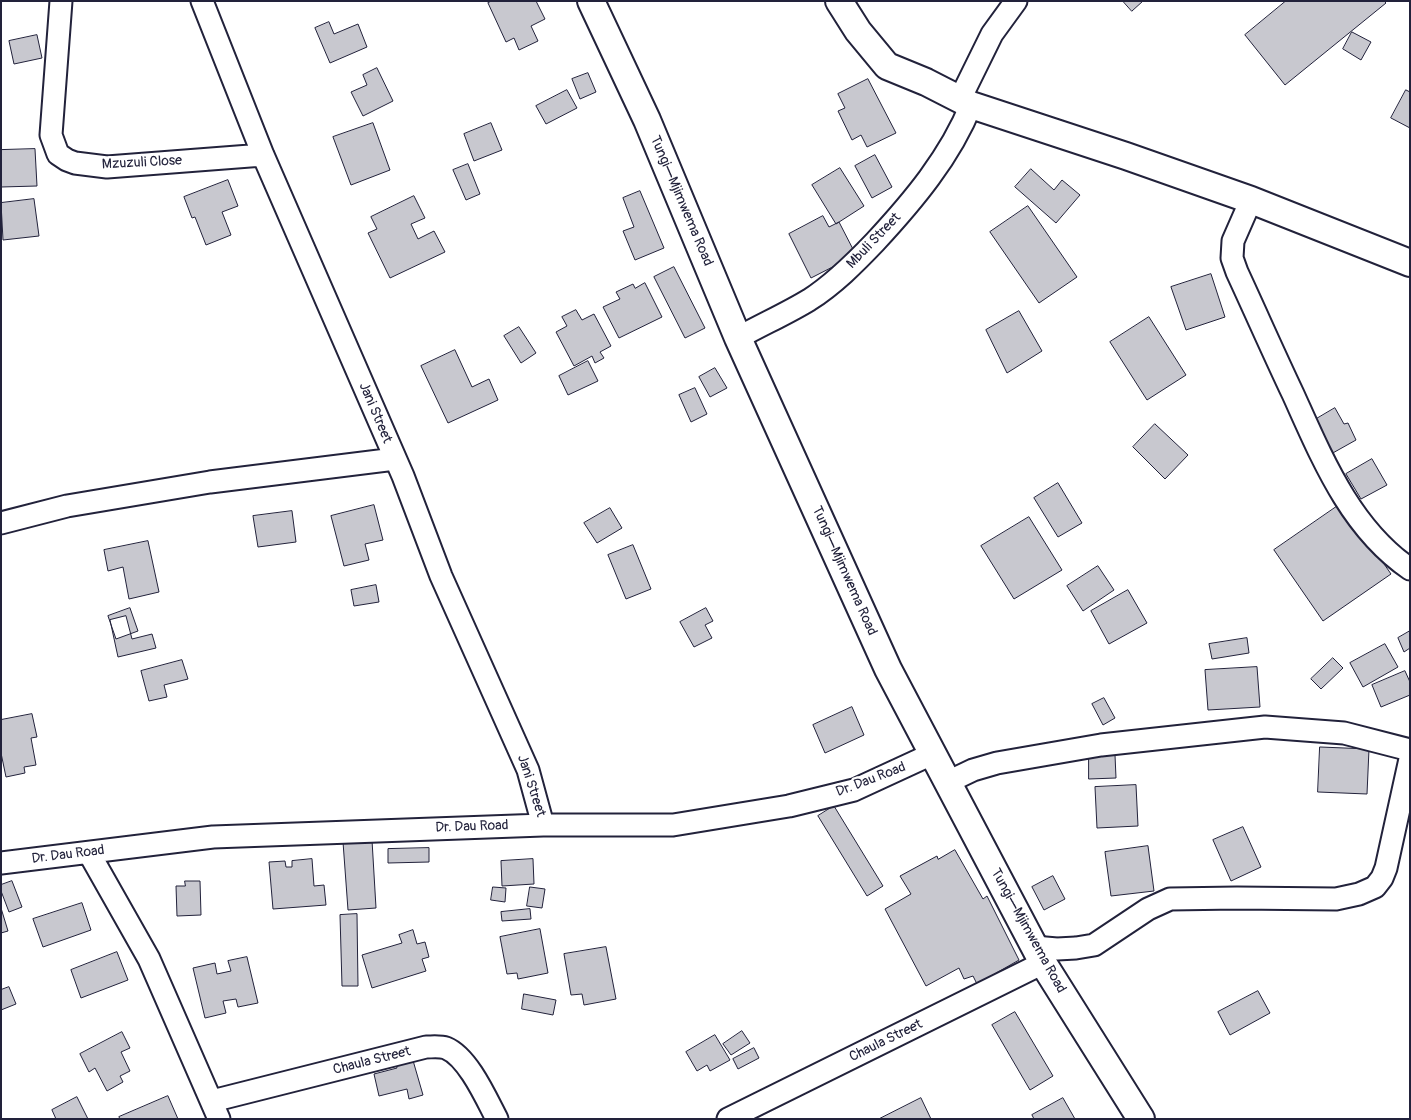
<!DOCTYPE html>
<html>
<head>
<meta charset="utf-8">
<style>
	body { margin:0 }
	#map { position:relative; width:1411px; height:1120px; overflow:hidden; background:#fff; font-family:Pangolin,sans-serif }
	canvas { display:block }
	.frame { position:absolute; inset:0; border:2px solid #22223b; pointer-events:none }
</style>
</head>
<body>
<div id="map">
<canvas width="1411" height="1120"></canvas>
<div class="frame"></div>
</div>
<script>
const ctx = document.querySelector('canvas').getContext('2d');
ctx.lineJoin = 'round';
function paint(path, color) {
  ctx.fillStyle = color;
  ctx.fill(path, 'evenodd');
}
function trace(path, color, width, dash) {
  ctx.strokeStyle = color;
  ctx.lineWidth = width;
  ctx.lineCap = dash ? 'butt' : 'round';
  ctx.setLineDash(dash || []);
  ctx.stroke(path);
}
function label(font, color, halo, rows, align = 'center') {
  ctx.font = font + ' Pangolin,sans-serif';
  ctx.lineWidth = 4.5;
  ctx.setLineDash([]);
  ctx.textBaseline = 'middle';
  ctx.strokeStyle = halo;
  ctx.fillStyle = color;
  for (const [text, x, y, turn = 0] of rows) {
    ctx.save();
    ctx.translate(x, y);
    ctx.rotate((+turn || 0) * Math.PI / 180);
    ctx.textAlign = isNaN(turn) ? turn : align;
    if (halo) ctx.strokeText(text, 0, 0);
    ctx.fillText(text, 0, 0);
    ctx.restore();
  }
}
const building = new Path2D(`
	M 492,1 L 536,1 L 545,19 L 531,26 L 538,41 L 519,50 L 514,38 L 506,42 L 488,3 Z
	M 1123,1 L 1143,1 L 1132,11 Z
	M 1286,1 L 1384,1 L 1386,3 L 1285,85 L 1245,35 Z
	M 329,22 L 334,34 L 358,24 L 367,47 L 330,63 L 315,28 Z
	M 1352,32 L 1371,42 L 1361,60 L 1343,49 Z
	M 37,35 L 42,58 L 14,64 L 9,41 Z
	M 377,68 L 393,101 L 363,116 L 351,92 L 367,85 L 363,75 Z
	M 588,73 L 596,92 L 580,99 L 572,79 Z
	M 868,79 L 896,133 L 867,147 L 861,135 L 852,140 L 838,111 L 845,108 L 838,94 Z
	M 567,90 L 577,108 L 546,124 L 536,106 Z
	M 1406,90 L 1410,92 L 1410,128 L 1391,118 Z
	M 373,123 L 390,170 L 351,185 L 333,137 Z
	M 491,123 L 502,150 L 474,161 L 464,134 Z
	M 35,149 L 37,186 L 1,187 L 1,150 Z
	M 875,155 L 892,187 L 872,198 L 855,166 Z
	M 468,164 L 480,194 L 466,200 L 453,170 Z
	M 840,168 L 864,206 L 836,224 L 812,185 Z
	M 1031,169 L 1054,190 L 1062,180 L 1080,195 L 1056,223 L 1015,187 Z
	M 228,180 L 238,206 L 222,212 L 231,235 L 206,245 L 195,217 L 192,218 L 184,197 Z
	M 640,191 L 664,248 L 635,260 L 623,231 L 634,227 L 623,198 Z
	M 414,196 L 425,218 L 411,224 L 418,239 L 434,231 L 445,252 L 390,278 L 368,233 L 377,229 L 371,217 Z
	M 34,199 L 39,236 L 3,240 L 1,203 Z
	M 1028,206 L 1077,277 L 1039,303 L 990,232 Z
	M 823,216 L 829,227 L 839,222 L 856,255 L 811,278 L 789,234 Z
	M 674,267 L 705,328 L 685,338 L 654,277 Z
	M 1211,274 L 1225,317 L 1186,330 L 1171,287 Z
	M 645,283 L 662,317 L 619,338 L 603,307 L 620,299 L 616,292 L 633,284 L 635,288 Z
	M 576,310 L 582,320 L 594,314 L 611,346 L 600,352 L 604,358 L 595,363 L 592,356 L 574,366 L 556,332 L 567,326 L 562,317 Z
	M 1019,311 L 1042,351 L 1007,373 L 986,330 Z
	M 1149,317 L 1186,375 L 1147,400 L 1110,342 Z
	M 519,327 L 536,353 L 521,363 L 504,336 Z
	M 455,350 L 472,387 L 489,379 L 498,400 L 448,423 L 421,366 Z
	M 588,361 L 598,381 L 568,395 L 559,376 Z
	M 715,368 L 727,388 L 710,397 L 699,377 Z
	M 695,388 L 707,414 L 691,422 L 679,395 Z
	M 1335,408 L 1344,424 L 1348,423 L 1356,440 L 1331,454 L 1313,421 Z
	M 1155,424 L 1188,455 L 1165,479 L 1133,447 Z
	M 1372,459 L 1387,485 L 1361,499 L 1346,474 Z
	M 1058,483 L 1082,523 L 1058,537 L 1034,498 Z
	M 1342,503 L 1391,574 L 1323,621 L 1274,550 Z
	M 374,505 L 383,540 L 365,544 L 369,560 L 344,566 L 331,516 Z
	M 610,508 L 622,528 L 597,543 L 584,523 Z
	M 292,511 L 296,542 L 258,547 L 253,516 Z
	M 1029,517 L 1062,570 L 1014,599 L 981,546 Z
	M 148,541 L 159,592 L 129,599 L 123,567 L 108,571 L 104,550 Z
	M 633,545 L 651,589 L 626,599 L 608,555 Z
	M 1098,566 L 1114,590 L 1083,611 L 1067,586 Z
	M 376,585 L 379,602 L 354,606 L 351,590 Z
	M 1128,590 L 1147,623 L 1109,644 L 1091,611 Z
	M 130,608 L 138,631 L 116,639 L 108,616 Z
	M 706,608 L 713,621 L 705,625 L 712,638 L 694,647 L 680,622 Z
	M 126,616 L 132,639 L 152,634 L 156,648 L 118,657 L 110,620 Z
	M 1410,631 L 1410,648 L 1404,652 L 1398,638 Z
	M 1247,638 L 1249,653 L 1212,659 L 1209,644 Z
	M 1385,644 L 1398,667 L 1363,687 L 1350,663 Z
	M 1333,658 L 1343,668 L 1321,689 L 1311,679 Z
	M 182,660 L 188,679 L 164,685 L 167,697 L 149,701 L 141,671 Z
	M 1257,667 L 1260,707 L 1208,710 L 1205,670 Z
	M 1405,671 L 1410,682 L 1410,695 L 1381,707 L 1372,685 Z
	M 1104,698 L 1115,718 L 1103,725 L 1092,704 Z
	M 852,707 L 864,735 L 825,753 L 813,725 Z
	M 32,714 L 37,737 L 31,738 L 36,765 L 24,767 L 25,773 L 6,777 L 1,753 L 1,720 Z
	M 1320,747 L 1369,749 L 1367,794 L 1318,792 Z
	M 1089,755 L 1115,755 L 1116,778 L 1089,779 Z
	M 1136,785 L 1138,826 L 1097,828 L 1095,787 Z
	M 834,806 L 883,886 L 867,896 L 818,816 Z
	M 1243,827 L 1261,867 L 1231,881 L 1213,840 Z
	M 372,840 L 376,908 L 348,910 L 343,842 Z
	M 1148,846 L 1154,891 L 1111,896 L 1105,852 Z
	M 429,848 L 429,862 L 388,863 L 388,849 Z
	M 955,850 L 983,899 L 987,896 L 1019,960 L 977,984 L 973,976 L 964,979 L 959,968 L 926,986 L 885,909 L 911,894 L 900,876 L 937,856 L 938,859 Z
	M 312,859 L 314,886 L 324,885 L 326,905 L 273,909 L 269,862 L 285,861 L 286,867 L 292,867 L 292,861 Z
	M 533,859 L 534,884 L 502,886 L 501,861 Z
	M 1053,876 L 1065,899 L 1044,910 L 1032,887 Z
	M 12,881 L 22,907 L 9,912 L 1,891 L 1,885 Z
	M 185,881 L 200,881 L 201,915 L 177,916 L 176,886 L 185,886 Z
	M 493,887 L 506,888 L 505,902 L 491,900 Z
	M 530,887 L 545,889 L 542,908 L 527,906 Z
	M 82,903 L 91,930 L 43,947 L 33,919 Z
	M 1,908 L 8,931 L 1,933 Z
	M 530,909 L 531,919 L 502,921 L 501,912 Z
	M 357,914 L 358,986 L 342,986 L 340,915 Z
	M 540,929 L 548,973 L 518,979 L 517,973 L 507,974 L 500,937 Z
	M 413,930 L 417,944 L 425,942 L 429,957 L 422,959 L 426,971 L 372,988 L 362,955 L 402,943 L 399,935 Z
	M 606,947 L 616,999 L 584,1005 L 582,994 L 571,995 L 564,954 Z
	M 117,952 L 128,980 L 81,998 L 71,970 Z
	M 247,957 L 258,1003 L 238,1007 L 236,999 L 223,1001 L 226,1013 L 205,1018 L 193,968 L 215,963 L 217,974 L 231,971 L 228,961 Z
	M 9,987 L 16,1004 L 1,1010 L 1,990 Z
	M 1258,991 L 1270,1013 L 1230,1035 L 1218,1012 Z
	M 524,994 L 556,1000 L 553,1015 L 522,1009 Z
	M 1015,1012 L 1053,1076 L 1030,1090 L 992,1025 Z
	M 742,1031 L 750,1043 L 731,1055 L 723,1044 Z
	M 122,1032 L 130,1048 L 121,1052 L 130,1071 L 120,1076 L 123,1082 L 107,1091 L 95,1068 L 89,1072 L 80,1054 Z
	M 715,1035 L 730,1060 L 710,1071 L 707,1065 L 697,1071 L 686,1052 Z
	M 754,1048 L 759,1058 L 738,1069 L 733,1059 Z
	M 412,1057 L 423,1095 L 409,1099 L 407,1089 L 379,1096 L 374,1074 L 397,1068 L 395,1061 Z
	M 168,1096 L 178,1119 L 120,1119 L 119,1117 Z
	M 77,1097 L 88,1119 L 56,1119 L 52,1110 Z
	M 921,1098 L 931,1119 L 879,1119 Z
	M 1063,1098 L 1075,1119 L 1034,1119 L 1032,1115 Z`);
const minor = new Path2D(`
	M 61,1 L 51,135 L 58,154 L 67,160 L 75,163 L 107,167 L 263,155
	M 202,1 L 263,155 L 403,476 L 441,576 L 528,770 L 543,825
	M 960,99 L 992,34 L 1016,1
	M 1251,200 L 1233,241 L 1232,258 L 1237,272 C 1256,313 1274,354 1293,394 C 1322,458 1350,528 1410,569
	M 738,338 C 761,325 786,314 809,300 C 834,284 855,263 875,242 C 913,201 950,157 971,105
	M 1,523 L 67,506 L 210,482 L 395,459
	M 948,782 L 973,770 L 997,763 L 1101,745 L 1265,727 L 1344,733 L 1410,750
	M 89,853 L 149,959 L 219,1119
	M 1,863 L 213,837 L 543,825 L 673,825 L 789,806 L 854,790 L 932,754
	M 1034,947 L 1057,949 L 1076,948 L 1094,945 L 1148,909 L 1170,899 L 1237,898 L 1336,899 L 1359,894 L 1375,887 L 1382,878 L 1386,868 L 1410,759
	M 212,1101 L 426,1047 C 432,1047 440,1046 446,1048 C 468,1057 486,1098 497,1119
	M 728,1119 L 1043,963`);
const tertiary = new Path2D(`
	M 591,1 L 647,120 L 738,338 L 888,669 L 1043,963 L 1141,1119
	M 839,1 L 858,31 L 887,66 L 926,82 L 971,105 L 1126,156 L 1251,200 L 1410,263`);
const streetNames = [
	["Mzuzuli Close",142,163,-3],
	["Tungi—Mjimwema Road",681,201,67],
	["Mbuli Street",874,241,-46],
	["Jani Street",375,413,67],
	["Tungi—Mjimwema Road",844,571,66],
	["Dr. Dau Road",871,780,-21],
	["Jani Street",531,786,72],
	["Dr. Dau Road",472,827,-2],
	["Dr. Dau Road",68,855,-7],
	["Tungi—Mjimwema Road",1028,931,61],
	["Chaula Street",886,1041,-26],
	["Chaula Street",372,1061,-14]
];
paint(building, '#c8c8cf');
trace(building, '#22223b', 1);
trace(minor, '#22223b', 25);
trace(tertiary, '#22223b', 30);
trace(minor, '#fff', 21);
trace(tertiary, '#fff', 26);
label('14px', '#22223b', '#fff', streetNames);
</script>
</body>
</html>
